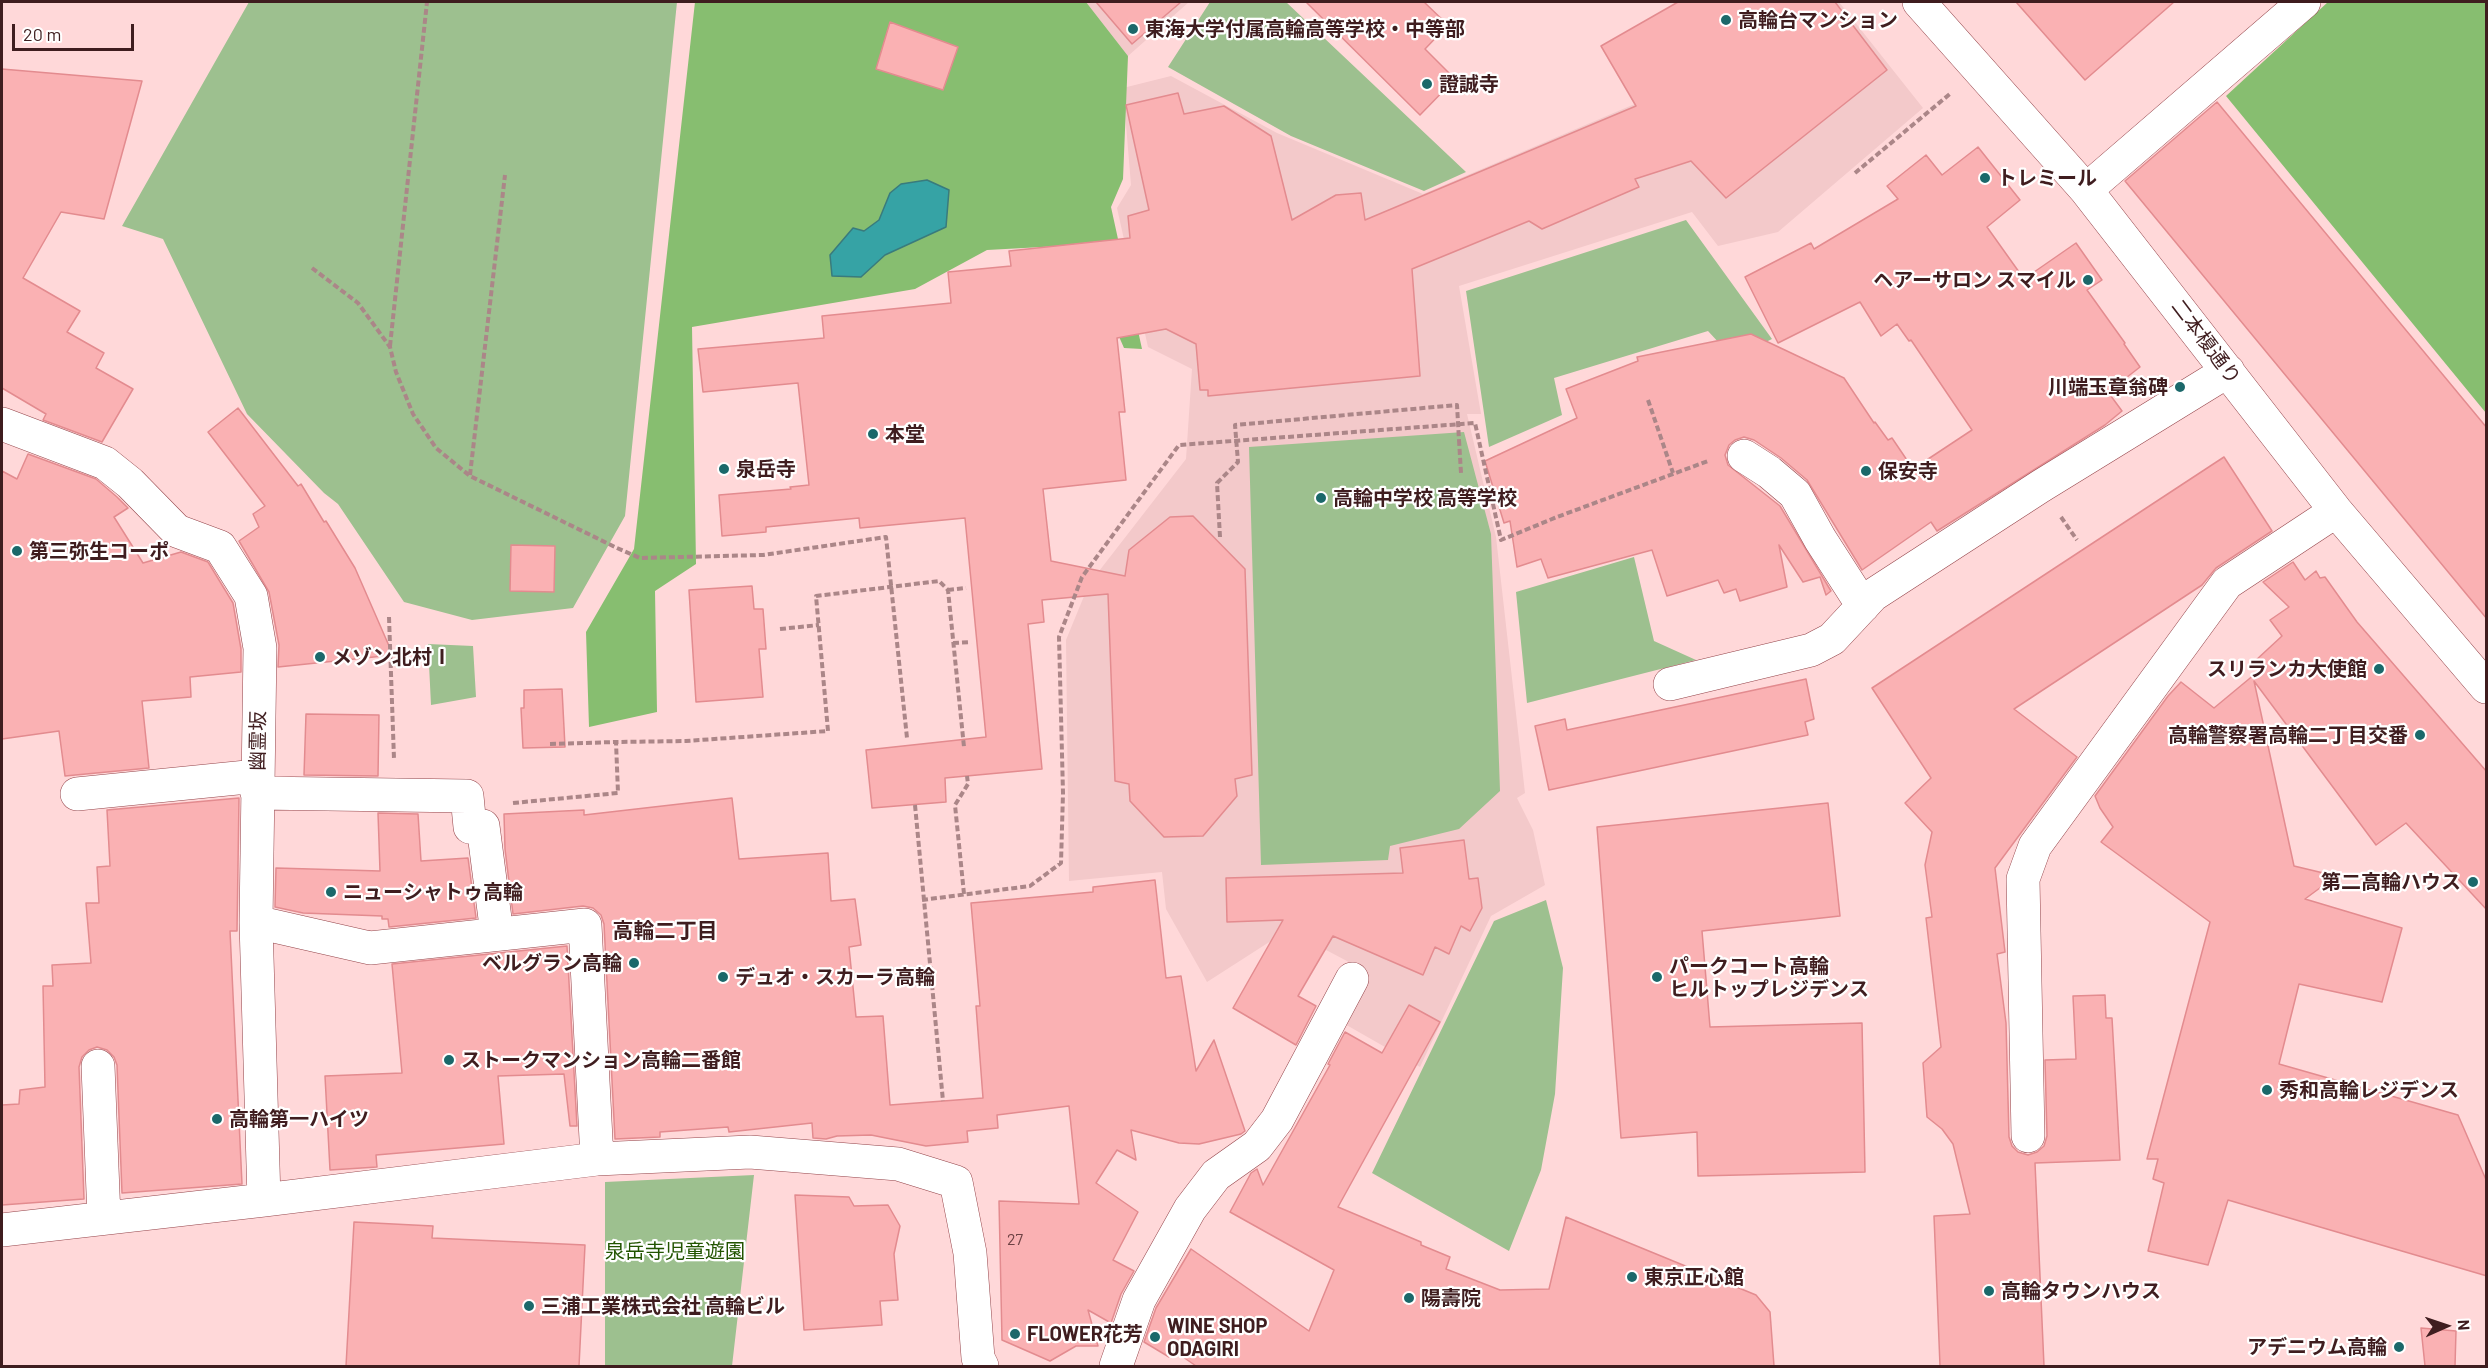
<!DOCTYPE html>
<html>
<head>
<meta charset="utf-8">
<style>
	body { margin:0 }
	#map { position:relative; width:2488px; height:1368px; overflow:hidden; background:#ffd8d9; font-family:Barlow,sans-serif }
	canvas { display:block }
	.frame { position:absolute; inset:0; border:3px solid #3f1d1f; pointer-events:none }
	.north { position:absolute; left:2416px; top:1296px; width:60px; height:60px; -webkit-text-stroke:4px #fff; paint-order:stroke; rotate:87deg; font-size:16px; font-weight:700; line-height:24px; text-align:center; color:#3f1d1f }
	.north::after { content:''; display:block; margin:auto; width:21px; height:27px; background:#3f1d1f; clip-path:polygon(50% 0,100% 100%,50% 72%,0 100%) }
	.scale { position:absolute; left:12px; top:24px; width:122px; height:27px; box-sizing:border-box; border:3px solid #3f1d1f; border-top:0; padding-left:8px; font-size:18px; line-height:21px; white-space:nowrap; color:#3f1d1f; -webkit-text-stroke:4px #fff; paint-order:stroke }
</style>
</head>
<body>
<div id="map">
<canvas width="2488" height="1368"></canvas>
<div class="frame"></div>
<div class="north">N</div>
<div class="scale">20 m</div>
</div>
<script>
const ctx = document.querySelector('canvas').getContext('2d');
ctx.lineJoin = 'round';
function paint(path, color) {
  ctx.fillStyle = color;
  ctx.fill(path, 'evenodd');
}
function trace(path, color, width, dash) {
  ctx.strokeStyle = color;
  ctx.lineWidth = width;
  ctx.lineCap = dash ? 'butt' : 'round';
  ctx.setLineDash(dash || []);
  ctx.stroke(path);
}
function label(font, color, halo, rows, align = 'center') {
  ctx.font = font + ' Barlow,"Noto Sans JP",sans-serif';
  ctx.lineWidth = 4.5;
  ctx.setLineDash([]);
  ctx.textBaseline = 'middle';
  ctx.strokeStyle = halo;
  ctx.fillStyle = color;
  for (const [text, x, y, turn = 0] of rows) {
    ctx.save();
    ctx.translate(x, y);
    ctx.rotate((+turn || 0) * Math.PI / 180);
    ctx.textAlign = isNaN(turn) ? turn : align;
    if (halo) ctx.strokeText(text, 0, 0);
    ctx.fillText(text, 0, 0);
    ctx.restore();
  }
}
const built = new Path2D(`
	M 1086,2 L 1189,2 L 1128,56 Z
	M 1781,2 L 1839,2 L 1923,108 L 1778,232 L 1718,246 L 1692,212 L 1459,286 L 1481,414 L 1467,414 L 1496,537 L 1525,793 L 1517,798 L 1533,830 L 1545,885 L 1491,916 L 1420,1067 L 1343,1023 L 1366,971 L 1288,930 L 1207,982 L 1166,909 L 1162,872 L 1069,881 L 1066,640 L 1089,584 L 1186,459 L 1192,369 L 1148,347 L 1117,208 L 1131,185 L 1123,88 L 1171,76 L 1277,133 L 1423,194 L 1670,89 Z`);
const green = new Path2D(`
	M 249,2 L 677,2 L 625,516 L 573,608 L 472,620 L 404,602 L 338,504 L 324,493 L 247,414 L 163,239 L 122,226 Z
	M 1210,2 L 1286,2 L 1466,172 L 1424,191 L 1291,136 L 1168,67 Z
	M 1686,220 L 1772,339 L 1733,358 L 1708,331 L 1554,378 L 1562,415 L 1489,447 L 1466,291 Z
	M 1464,432 L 1491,534 L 1500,791 L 1459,829 L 1390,846 L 1388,860 L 1261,865 L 1249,447 Z
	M 1634,557 L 1654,641 L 1696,660 L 1527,703 L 1516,592 Z
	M 428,644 L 473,646 L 476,697 L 431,705 Z
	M 1546,900 L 1563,968 L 1555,1094 L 1541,1170 L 1509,1251 L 1372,1173 L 1494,921 Z
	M 754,1175 L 732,1366 L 605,1366 L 605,1182 Z`);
const forest = new Path2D(`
	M 695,2 L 1086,2 L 1128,56 L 1123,179 L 1111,207 L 1142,349 L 1124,348 L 1079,245 L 987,250 L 915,289 L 692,327 L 696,564 L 655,591 L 657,712 L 589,727 L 586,632 L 634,549 Z
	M 2328,2 L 2486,2 L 2486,413 L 2226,96 Z`);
const water = new Path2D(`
	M 927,180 L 949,190 L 946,227 L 885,255 L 861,277 L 832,276 L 830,255 L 853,228 L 864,231 L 879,220 L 890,193 L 901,184 Z`);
const building = new Path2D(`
	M 1096,2 L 1181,2 L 1132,44 Z
	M 1306,2 L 1424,2 L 1448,25 L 1425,49 L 1455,79 L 1420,115 Z
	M 1678,2 L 1835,2 L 1887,70 L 1726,198 L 1691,161 L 1635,179 L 1639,187 L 1542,229 L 1529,221 L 1412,269 L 1420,376 L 1208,396 L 1208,390 L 1200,390 L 1196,344 L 1166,329 L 1117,338 L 1125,412 L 1119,412 L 1126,480 L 1043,489 L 1051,561 L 1125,576 L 1129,550 L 1170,517 L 1193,516 L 1245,569 L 1252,775 L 1235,779 L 1237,796 L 1203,836 L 1164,837 L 1130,801 L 1129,784 L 1115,781 L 1108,594 L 1042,600 L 1044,622 L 1028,624 L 1042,769 L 945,778 L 946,802 L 872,808 L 866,750 L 986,737 L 965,518 L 860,528 L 859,518 L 766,527 L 766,532 L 722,536 L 719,495 L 791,489 L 790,487 L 809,485 L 798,383 L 703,392 L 698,349 L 824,338 L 822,316 L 951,303 L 948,272 L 1011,266 L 1009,251 L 1130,238 L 1128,216 L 1149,210 L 1126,105 L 1178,93 L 1184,114 L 1224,106 L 1271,136 L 1292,220 L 1336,195 L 1361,193 L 1365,220 L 1636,106 L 1601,46 Z
	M 2016,2 L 2174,2 L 2085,80 Z
	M 890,22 L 958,47 L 943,90 L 876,69 Z
	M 2,69 L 142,81 L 104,219 L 61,212 L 23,278 L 80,311 L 67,332 L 104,353 L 96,368 L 133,389 L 102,442 L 43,420 L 46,414 L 2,388 Z
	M 2217,102 L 2487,428 L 2487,619 L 2125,181 Z
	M 1978,147 L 2020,200 L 1987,227 L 2024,279 L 2076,243 L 2102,280 L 2087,290 L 2125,343 L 2124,344 L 2140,367 L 2108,392 L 2122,411 L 2105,425 L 1937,531 L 1931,522 L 1862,570 L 1807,480 L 1781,458 L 1754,440 L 1744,437 L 1735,440 L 1729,445 L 1725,455 L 1728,465 L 1780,506 L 1831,591 L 1826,595 L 1820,577 L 1803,582 L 1779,545 L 1787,587 L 1740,601 L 1736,589 L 1724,593 L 1718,580 L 1667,596 L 1652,550 L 1548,578 L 1541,559 L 1517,567 L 1510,521 L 1504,523 L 1485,461 L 1577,418 L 1566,389 L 1638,361 L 1637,357 L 1751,334 L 1844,378 L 1874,423 L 1875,422 L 1888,440 L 1892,438 L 1913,469 L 1972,430 L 1911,340 L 1909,341 L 1897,324 L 1881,336 L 1860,302 L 1778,343 L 1745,277 L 1811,243 L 1814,249 L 1898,199 L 1887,186 L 1926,155 L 1942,175 Z
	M 238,408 L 298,486 L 301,484 L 324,522 L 326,521 L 355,568 L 393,655 L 278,667 L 279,645 L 269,592 L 239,541 L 259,527 L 253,514 L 265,506 L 208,432 Z
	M 28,454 L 96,479 L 117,497 L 128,508 L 114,517 L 143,563 L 181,552 L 208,562 L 233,603 L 241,649 L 241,672 L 190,677 L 191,697 L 142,701 L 149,768 L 65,776 L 59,731 L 2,739 L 2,471 L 17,479 Z
	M 2224,457 L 2272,531 L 2216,568 L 2202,585 L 2014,709 L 2077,757 L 1995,868 L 2005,952 L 1997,954 L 2006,1023 L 2009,1137 L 2012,1146 L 2018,1152 L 2028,1155 L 2037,1152 L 2044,1146 L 2047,1136 L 2045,1060 L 2076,1059 L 2073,996 L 2105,995 L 2106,1018 L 2112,1018 L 2120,1160 L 2035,1163 L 2044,1366 L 1940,1366 L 1934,1216 L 1970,1214 L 1953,1144 L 1942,1129 L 1927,1117 L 1923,1063 L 1941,1047 L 1926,918 L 1932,917 L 1925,865 L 1932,832 L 1905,803 L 1931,778 L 1872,688 Z
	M 511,545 L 555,546 L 554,592 L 510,591 Z
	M 2293,562 L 2305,580 L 2316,571 L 2320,578 L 2325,577 L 2357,622 L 2487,772 L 2487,910 L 2406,823 L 2376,845 L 2254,681 L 2294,866 L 2336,876 L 2305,899 L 2402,928 L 2382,1002 L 2299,984 L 2279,1064 L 2458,1115 L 2487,1182 L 2487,1276 L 2228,1200 L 2208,1265 L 2148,1251 L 2164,1183 L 2153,1179 L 2158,1159 L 2147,1159 L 2210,922 L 2101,842 L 2113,827 L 2100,808 L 2095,796 L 2168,696 L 2181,682 L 2214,708 L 2261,669 L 2255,661 L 2282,636 L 2270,620 L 2289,607 L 2263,582 Z
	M 752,586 L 754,609 L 763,609 L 766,649 L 759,649 L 763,697 L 696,702 L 689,590 Z
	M 1806,679 L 1814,719 L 1805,722 L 1808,735 L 1549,790 L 1535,726 L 1565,719 L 1567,730 Z
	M 562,689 L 565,747 L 523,748 L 521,708 L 524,708 L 524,690 Z
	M 306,714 L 379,715 L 378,776 L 304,775 Z
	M 239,798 L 237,931 L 230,931 L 242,1184 L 122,1193 L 117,1065 L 114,1057 L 107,1050 L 97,1047 L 89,1050 L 82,1057 L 79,1067 L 84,1199 L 2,1205 L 2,1105 L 19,1104 L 20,1090 L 45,1087 L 43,986 L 53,986 L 52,965 L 91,963 L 86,903 L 99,903 L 97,867 L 110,866 L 107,810 Z
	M 732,798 L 739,859 L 828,853 L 831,901 L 855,899 L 861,945 L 849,947 L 856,1017 L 883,1016 L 890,1105 L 983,1098 L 976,1006 L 980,1006 L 971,903 L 1093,892 L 1093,887 L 1155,880 L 1166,978 L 1181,976 L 1196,1071 L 1214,1040 L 1245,1131 L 1241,1134 L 1199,1144 L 1179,1143 L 1131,1130 L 1136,1160 L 1117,1150 L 1096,1183 L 1138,1212 L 1113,1260 L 1134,1271 L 1121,1294 L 1111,1323 L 1088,1310 L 1098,1346 L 1076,1346 L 1050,1361 L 1002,1340 L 999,1201 L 1079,1204 L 1069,1106 L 997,1115 L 998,1128 L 967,1131 L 968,1142 L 926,1146 L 871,1135 L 837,1136 L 826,1139 L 813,1138 L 812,1123 L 729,1132 L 728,1127 L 660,1132 L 660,1137 L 615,1139 L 604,924 L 601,915 L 593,908 L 583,906 L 513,914 L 505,849 L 504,814 L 584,810 L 584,815 Z
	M 1828,803 L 1840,916 L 1702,931 L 1710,1027 L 1862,1023 L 1865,1172 L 1698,1176 L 1697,1132 L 1621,1138 L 1597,827 Z
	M 378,813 L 418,814 L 421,861 L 468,858 L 476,918 L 389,927 L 388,919 L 382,919 L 382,916 L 303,913 L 275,907 L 276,868 L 380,871 Z
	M 1464,840 L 1469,879 L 1478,878 L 1482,908 L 1470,931 L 1461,926 L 1449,954 L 1435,947 L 1423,975 L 1333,936 L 1298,996 L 1316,1006 L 1296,1045 L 1233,1008 L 1283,920 L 1227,922 L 1226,878 L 1403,873 L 1400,848 Z
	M 567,946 L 577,1126 L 570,1126 L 564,1074 L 498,1076 L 504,1144 L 376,1155 L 377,1167 L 330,1170 L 325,1076 L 402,1073 L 392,964 Z
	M 1409,1005 L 1440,1022 L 1338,1207 L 1421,1242 L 1421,1245 L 1450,1257 L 1446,1269 L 1500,1290 L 1549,1289 L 1566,1217 L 1756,1295 L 1770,1312 L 1774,1366 L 1196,1366 L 1173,1350 L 1169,1357 L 1144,1342 L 1156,1308 L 1191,1249 L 1309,1331 L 1334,1270 L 1230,1212 L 1251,1173 L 1257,1169 L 1263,1185 L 1330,1065 L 1328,1064 L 1345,1032 L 1382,1053 Z
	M 795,1195 L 849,1197 L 854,1206 L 888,1205 L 900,1226 L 894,1254 L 898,1300 L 880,1301 L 882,1325 L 804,1330 Z
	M 354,1222 L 433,1226 L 432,1238 L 585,1245 L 579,1366 L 346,1366 Z
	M 2421,1328 L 2456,1331 L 2455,1366 L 2425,1366 Z`);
const path = new Path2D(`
	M 1855,173 L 1951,93
	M 312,268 L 358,303 L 390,347 L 396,372 L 413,414 L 436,448 L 470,476 L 617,548 L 640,558 L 763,555 L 886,537 L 907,738
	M 390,346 L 427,2
	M 1648,400 L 1673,473
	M 1459,440 L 1461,473
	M 470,475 L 505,175
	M 2061,517 L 2077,540
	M 948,590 L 966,588
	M 389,617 L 394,759
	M 780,629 L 819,625
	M 953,643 L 971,642
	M 550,744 L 616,742
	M 513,803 L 618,793 L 616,742 L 686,741 L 828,731 L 816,596 L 939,581 L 948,590 L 964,747
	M 915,805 L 943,1101
	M 964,894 L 955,805 L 968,784 L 967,776
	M 922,900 L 1030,886 L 1061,863 L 1063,793 L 1059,637 L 1082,577 L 1179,445 L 1475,423 L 1501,540 L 1557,517 L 1708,461`);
const minor = new Path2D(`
	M 1919,2 L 2086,190 L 2336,511 L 2486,687
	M 2086,190 L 2304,2
	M 2,424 L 105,463 L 130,483 L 177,531 L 220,547 L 251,596 L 260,648 L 256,922 L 264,1200
	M 1744,456 L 1769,472 L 1795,494 L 1820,539 L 1863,606
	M 1670,684 L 1811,650 L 1832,639 L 1873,595 L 2041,486 L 2228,371
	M 257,793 L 467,796 L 470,827 L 483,826 L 497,934
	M 77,794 L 257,776
	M 256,922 L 370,948 L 585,925 L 597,1159
	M 98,1066 L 104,1218
	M 2028,1136 L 2023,879 L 2035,846 L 2227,583 L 2336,511
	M 2,1230 L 264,1200 L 597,1159 L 750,1152 L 898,1164 L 956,1182 L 970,1253 L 978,1358 L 982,1366
	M 1116,1366 L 1139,1300 L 1190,1209 L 1216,1175 L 1257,1146 L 1277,1120 L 1352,979`);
const pathBridge = new Path2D(`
	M 1220,537 L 1217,483 L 1238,462 L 1235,425 L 1457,405 L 1459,440`);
const markers = [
	[1726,20,6,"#1b686a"],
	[1133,29,6,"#1b686a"],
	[1427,84,6,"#1b686a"],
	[1985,178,6,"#1b686a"],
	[2088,280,6,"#1b686a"],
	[2180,387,6,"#1b686a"],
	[873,434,6,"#1b686a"],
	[724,469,6,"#1b686a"],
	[1866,471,6,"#1b686a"],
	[1321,498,6,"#1b686a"],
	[17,551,6,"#1b686a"],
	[320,657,6,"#1b686a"],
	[2379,669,6,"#1b686a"],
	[2420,735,6,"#1b686a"],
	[2473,882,6,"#1b686a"],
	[331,892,6,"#1b686a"],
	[634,963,6,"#1b686a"],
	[723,977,6,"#1b686a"],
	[1657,977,6,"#1b686a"],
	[449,1060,6,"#1b686a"],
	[2267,1090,6,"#1b686a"],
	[217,1119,6,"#1b686a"],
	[1632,1277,6,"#1b686a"],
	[1989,1291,6,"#1b686a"],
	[1409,1298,6,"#1b686a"],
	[529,1306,6,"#1b686a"],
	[1015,1334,6,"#1b686a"],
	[1155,1337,6,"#1b686a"],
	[2399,1347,6,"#1b686a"]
];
const numberNames = [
	["27",1015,1240]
];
const poiNames = [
	["高輪台マンション",1738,20],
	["東海大学付属高輪高等学校・中等部",1145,29],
	["證誠寺",1439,84],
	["トレミール",1997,178],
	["ヘアーサロン スマイル",2076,280,"right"],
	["川端玉章翁碑",2168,387,"right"],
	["本堂",885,434],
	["泉岳寺",736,469],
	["保安寺",1878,471],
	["高輪中学校 高等学校",1333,498],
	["第三弥生コーポ",29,551],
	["メゾン北村Ⅰ",332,657],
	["スリランカ大使館",2367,669,"right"],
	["高輪警察署高輪二丁目交番",2408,735,"right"],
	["第二高輪ハウス",2461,882,"right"],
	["ニューシャトゥ高輪",343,892],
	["ベルグラン高輪",622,963,"right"],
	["パークコート高輪",1669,966],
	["ヒルトップレジデンス",1669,989],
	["デュオ・スカーラ高輪",735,977],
	["ストークマンション高輪二番館",461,1060],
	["秀和高輪レジデンス",2279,1090],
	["高輪第一ハイツ",229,1119],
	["東京正心館",1644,1277],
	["高輪タウンハウス",2001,1291],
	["陽壽院",1421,1298],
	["三浦工業株式会社 高輪ビル",541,1306],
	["WINE SHOP",1167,1326],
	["ODAGIRI",1167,1349],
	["FLOWER花芳",1027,1334],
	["アデニウム高輪",2387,1347,"right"]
];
const streetNames = [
	["二本榎通り",2206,342,53],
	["幽霊坂",258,741,-89]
];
const parkNames = [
	["泉岳寺児童遊園",675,1251]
];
const neighbourhoodNames = [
	["高輪二丁目",665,931]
];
paint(built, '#f3c9ca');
paint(green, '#9dc08f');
paint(forest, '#87be70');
paint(water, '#36a3a5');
trace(water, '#397b7d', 1.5);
paint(building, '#fab1b3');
trace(building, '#e38b8f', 1.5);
trace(minor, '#94444a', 34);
trace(path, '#ab8688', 4, [6, 3]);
trace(minor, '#fff', 33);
trace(pathBridge, '#ab8688', 4, [6, 3]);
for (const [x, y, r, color] of markers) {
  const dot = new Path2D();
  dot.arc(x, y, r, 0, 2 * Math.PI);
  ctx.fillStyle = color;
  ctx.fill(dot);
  trace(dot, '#fff', 2);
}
label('16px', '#6e4244', null, numberNames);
label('bold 20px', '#3f1d1f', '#fff', poiNames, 'left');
label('20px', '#3f1d1f', '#fff', streetNames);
label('20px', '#225400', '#fff', parkNames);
label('bold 21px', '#3f1d1f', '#fff', neighbourhoodNames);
</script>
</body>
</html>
